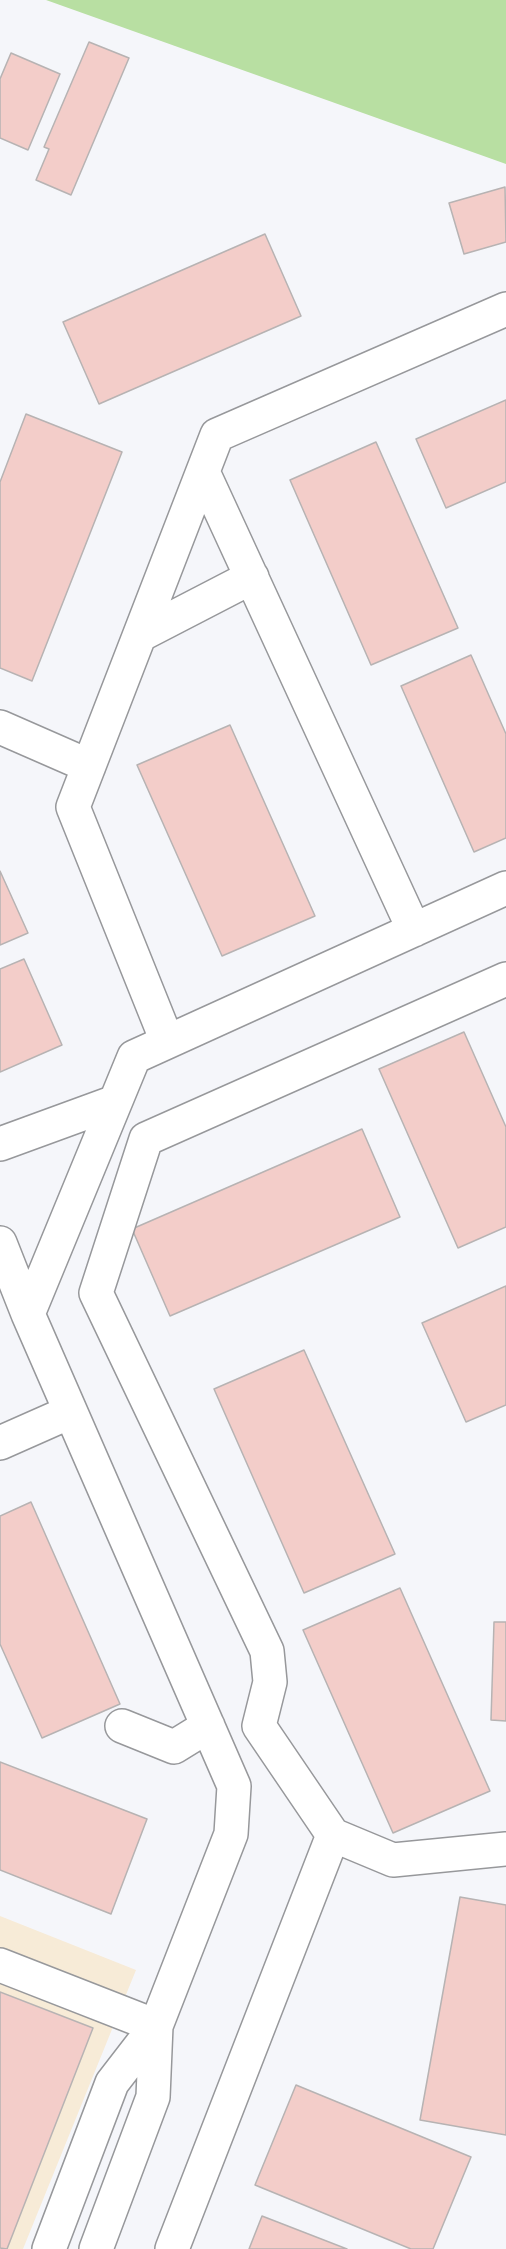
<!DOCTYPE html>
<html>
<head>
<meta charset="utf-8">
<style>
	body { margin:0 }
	canvas { display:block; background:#f5f6fa }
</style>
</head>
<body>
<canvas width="506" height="2249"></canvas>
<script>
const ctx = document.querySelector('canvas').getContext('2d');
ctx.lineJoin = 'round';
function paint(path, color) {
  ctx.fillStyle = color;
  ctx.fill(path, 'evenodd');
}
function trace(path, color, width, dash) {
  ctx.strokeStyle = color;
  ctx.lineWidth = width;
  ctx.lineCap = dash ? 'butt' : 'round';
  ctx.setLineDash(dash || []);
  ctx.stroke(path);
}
const commercial = new Path2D(`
	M 0,1916 L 136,1970 L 23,2249 L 0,2249 Z`);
const green = new Path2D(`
	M 46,0 L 506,0 L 506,164 Z`);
const building = new Path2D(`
	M 89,42 L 129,58 L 71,195 L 36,180 L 49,149 L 44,147 Z
	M 11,53 L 60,74 L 28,150 L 0,138 L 0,79 Z
	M 505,187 L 506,242 L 464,254 L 449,203 Z
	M 265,234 L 301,316 L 99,404 L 63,322 Z
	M 506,400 L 506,482 L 446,508 L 416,439 Z
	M 26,414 L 122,452 L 32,681 L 0,668 L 0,482 Z
	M 376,442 L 458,628 L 371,665 L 290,480 Z
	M 471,655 L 506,734 L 506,838 L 474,852 L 401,686 Z
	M 230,725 L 315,916 L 222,956 L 137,765 Z
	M 0,871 L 28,933 L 0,945 Z
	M 24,959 L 62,1045 L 0,1072 L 0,969 Z
	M 464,1032 L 506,1127 L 506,1227 L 458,1248 L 379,1069 Z
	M 362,1129 L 400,1217 L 170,1316 L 132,1229 Z
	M 506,1286 L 506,1405 L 466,1422 L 422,1323 Z
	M 304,1350 L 395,1554 L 304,1593 L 214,1389 Z
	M 31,1502 L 120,1704 L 42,1738 L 0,1644 L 0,1516 Z
	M 400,1588 L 490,1791 L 393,1833 L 303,1630 Z
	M 494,1622 L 506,1622 L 506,1721 L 491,1720 Z
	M 0,1762 L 147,1819 L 111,1914 L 0,1870 Z
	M 460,1897 L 506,1905 L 506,2135 L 420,2120 Z
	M 0,1992 L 93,2028 L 7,2249 L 0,2248 Z
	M 296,2085 L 471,2157 L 433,2249 L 411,2249 L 255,2185 Z
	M 262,2216 L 347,2249 L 249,2249 Z`);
const minor = new Path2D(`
	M 203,472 L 414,930
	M 140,635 L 252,577
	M 0,727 L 89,766
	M 506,979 L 146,1139 L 96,1293 L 267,1651 L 270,1682 L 259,1726 L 333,1835 L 393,1860 L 506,1849
	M 167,1041 L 73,807 L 217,435 L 506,309
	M 0,1144 L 115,1102
	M 0,1243 L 28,1314
	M 0,1443 L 70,1412
	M 122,1726 L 174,1747 L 208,1726
	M 0,1965 L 156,2026
	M 49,2249 L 112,2083 L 156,2026 L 231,1834 L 234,1786 L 28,1314 L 134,1057 L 506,888
	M 96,2249 L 153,2097 L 156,2026
	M 172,2249 L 333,1835`);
paint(commercial, '#f7ebd7');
paint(green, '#b8dfa2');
paint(building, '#f3cdc9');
trace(building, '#b7b3b3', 1.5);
trace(minor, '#97989b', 36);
trace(minor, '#fff', 33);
</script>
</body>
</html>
